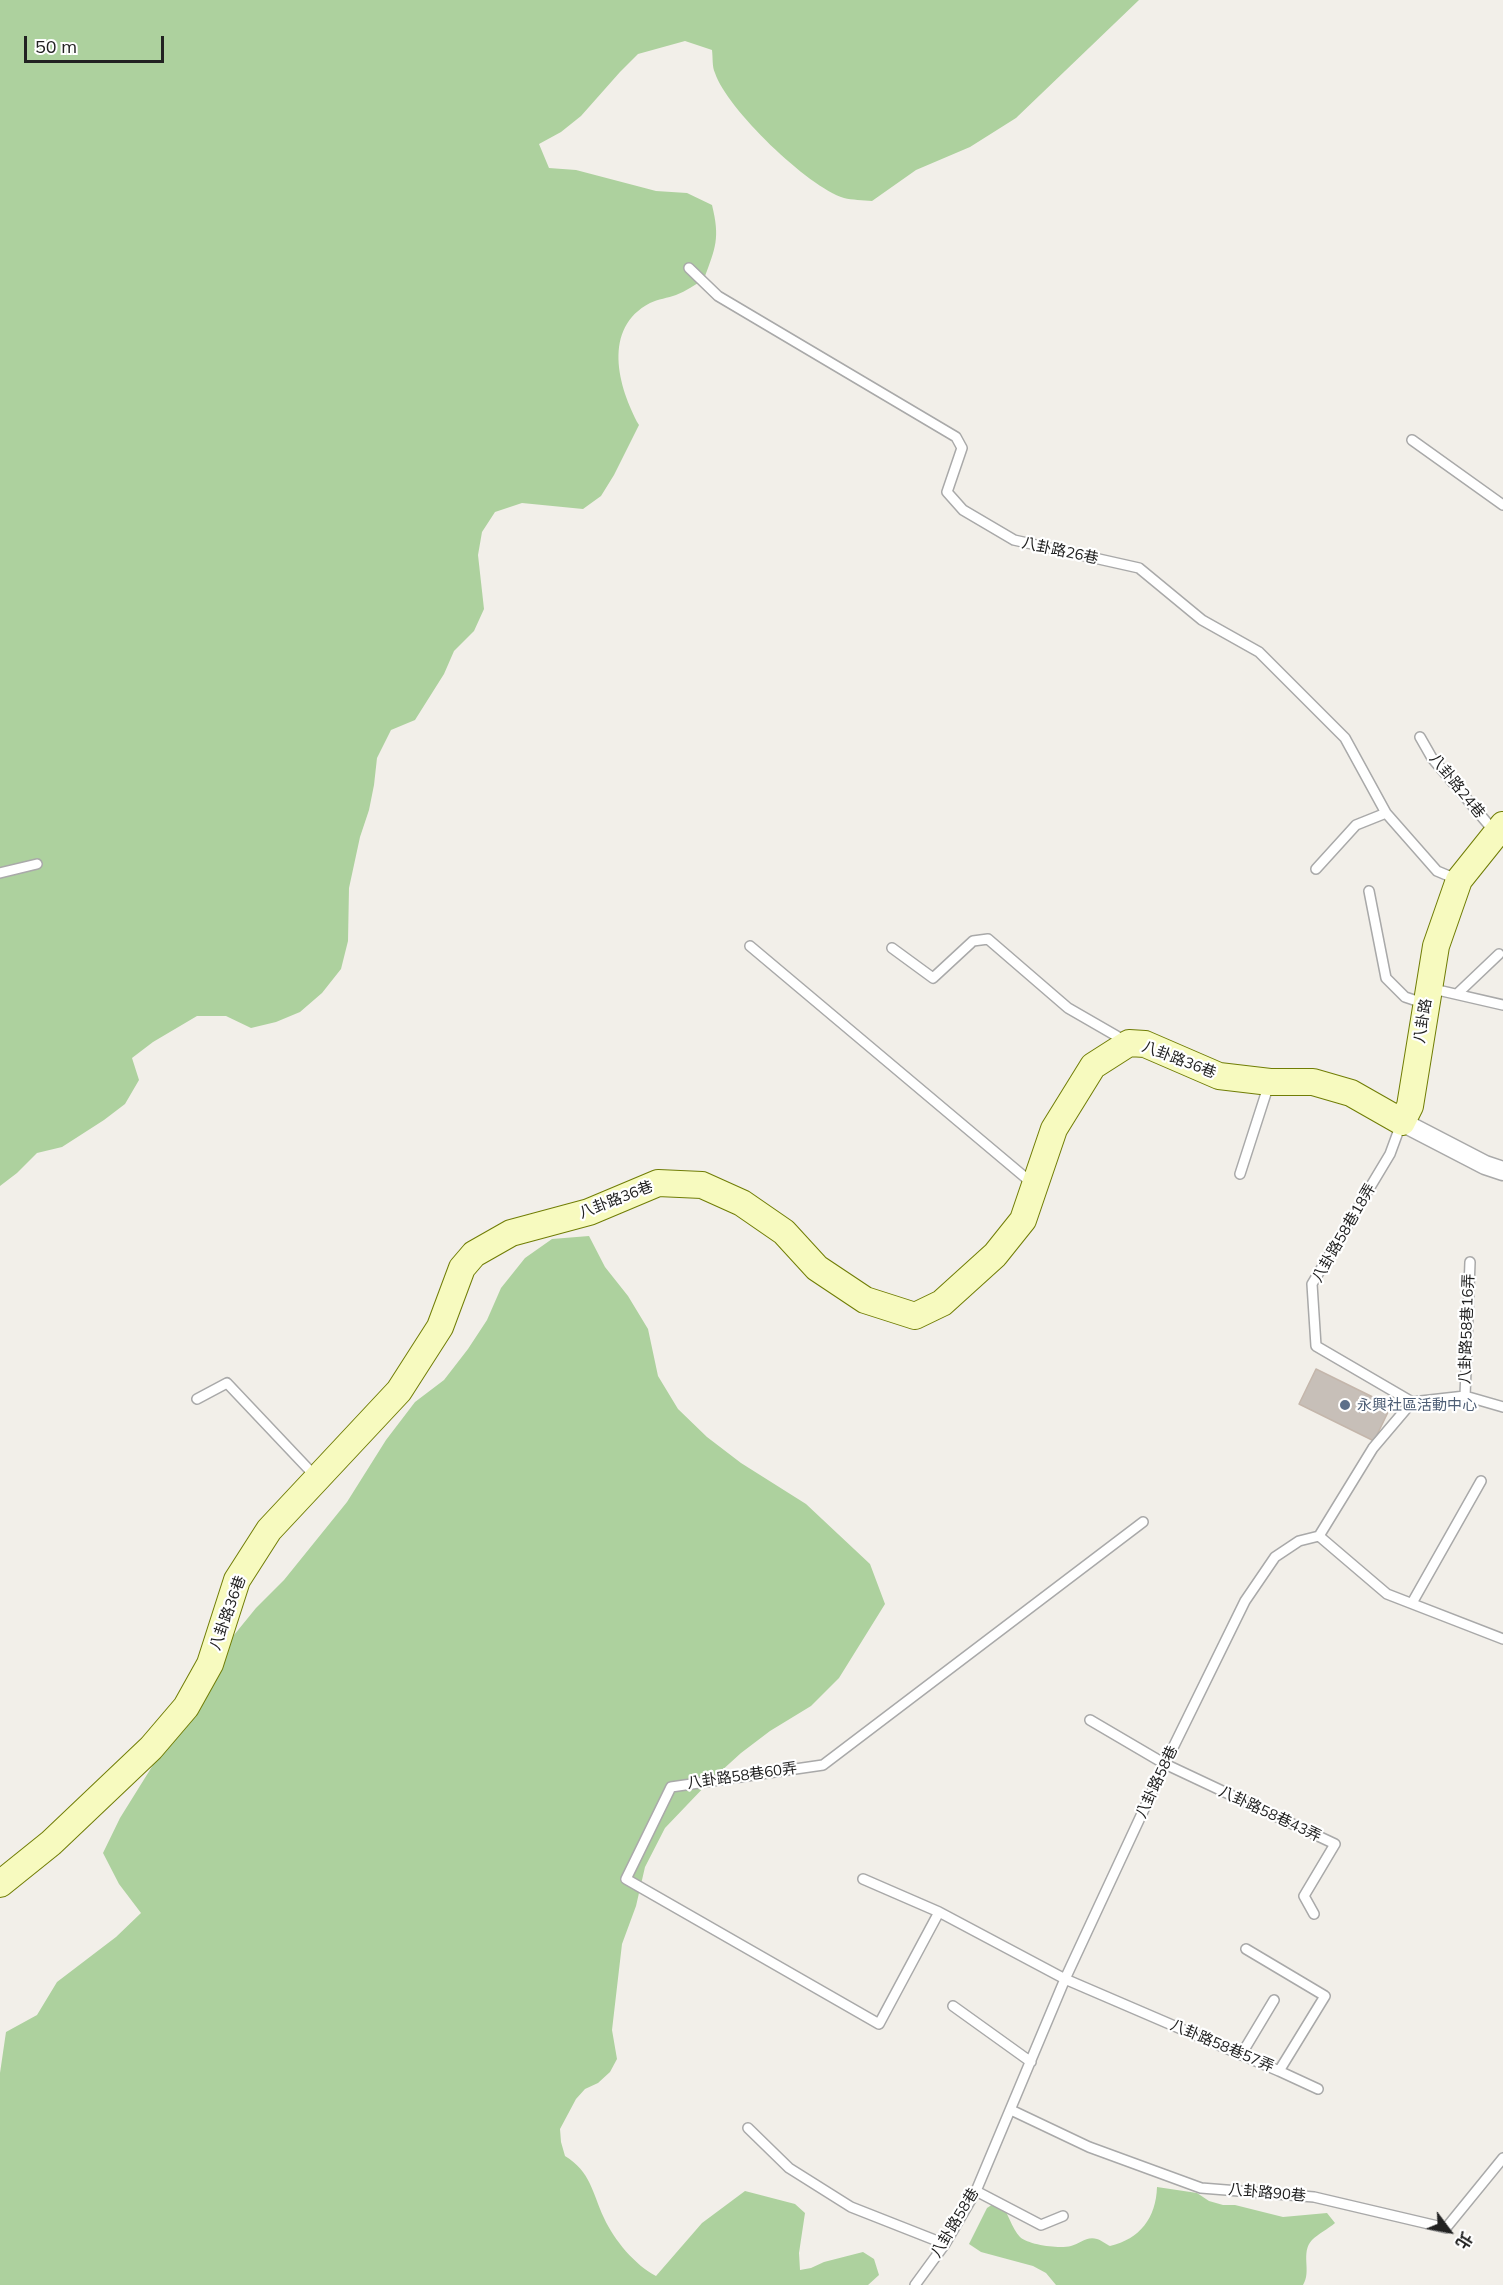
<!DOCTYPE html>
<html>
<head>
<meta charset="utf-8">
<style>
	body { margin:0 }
	#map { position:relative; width:1503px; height:2285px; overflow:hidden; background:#f2efe9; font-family:Mulish,"Noto Sans TC",sans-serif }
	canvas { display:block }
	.north { position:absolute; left:1419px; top:2201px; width:60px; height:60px; -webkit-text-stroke:4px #fff; paint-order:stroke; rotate:122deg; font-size:16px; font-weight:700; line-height:24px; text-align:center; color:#222 }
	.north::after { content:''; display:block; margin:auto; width:21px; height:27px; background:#222; clip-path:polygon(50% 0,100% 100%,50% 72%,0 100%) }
	.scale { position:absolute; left:24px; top:36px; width:140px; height:27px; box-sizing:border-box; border:3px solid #222; border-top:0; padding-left:8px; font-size:18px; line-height:21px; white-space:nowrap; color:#222; -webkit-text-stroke:4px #fff; paint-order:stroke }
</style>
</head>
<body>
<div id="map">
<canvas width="1503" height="2285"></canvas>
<div class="north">北</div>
<div class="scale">50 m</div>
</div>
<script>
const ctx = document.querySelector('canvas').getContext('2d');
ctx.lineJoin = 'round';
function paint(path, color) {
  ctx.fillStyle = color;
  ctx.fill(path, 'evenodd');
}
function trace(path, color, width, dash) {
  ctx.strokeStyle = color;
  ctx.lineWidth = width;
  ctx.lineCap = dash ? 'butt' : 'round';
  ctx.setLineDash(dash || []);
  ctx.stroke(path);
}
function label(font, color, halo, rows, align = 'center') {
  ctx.font = font + ' Mulish,"Noto Sans TC",sans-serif';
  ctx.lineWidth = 4.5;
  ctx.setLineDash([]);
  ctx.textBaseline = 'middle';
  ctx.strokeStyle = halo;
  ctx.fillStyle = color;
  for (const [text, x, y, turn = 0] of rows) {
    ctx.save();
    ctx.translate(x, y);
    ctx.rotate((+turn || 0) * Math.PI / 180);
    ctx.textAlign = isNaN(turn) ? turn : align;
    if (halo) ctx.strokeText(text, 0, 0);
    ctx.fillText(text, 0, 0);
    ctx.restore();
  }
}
const forest = new Path2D(`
	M 0,0 L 1139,0 L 1016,118 L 970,147 L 916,170 L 872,201 C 863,200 852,200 844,198 C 808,187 727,109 715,73 C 712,67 713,58 712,50 L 685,41 L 638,54 L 620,72 L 581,116 L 561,132 L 539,144 L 549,168 L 576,170 L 656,191 L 687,193 L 712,205 C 720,238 716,247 704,279 C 695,285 686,291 676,295 C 668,298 658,299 650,303 C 602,328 618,387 639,425 L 614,475 L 601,496 L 583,509 L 522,503 L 495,512 L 482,532 L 478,555 L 484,609 L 474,631 L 454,651 L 444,674 L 415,720 L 391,730 L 377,758 L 374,785 L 369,810 L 360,837 L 349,888 L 348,941 L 341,969 L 322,993 L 300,1012 L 276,1022 L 251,1028 L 226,1016 L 197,1016 L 153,1042 L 132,1058 L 139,1080 L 125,1104 L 104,1120 L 62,1147 L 37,1153 L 17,1173 L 0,1186 Z
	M 589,1236 L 605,1267 L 628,1296 L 648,1329 L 658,1376 L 678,1409 L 707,1437 L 741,1463 L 806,1504 L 870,1564 L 885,1604 L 839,1678 L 811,1706 L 770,1731 L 741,1753 L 708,1783 L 665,1828 L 645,1867 L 636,1906 L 622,1944 L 612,2030 L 617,2059 L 610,2072 L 598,2083 L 585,2089 L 576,2099 L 560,2129 L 561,2142 L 565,2156 C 591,2172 592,2192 604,2218 C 614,2240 635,2265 656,2276 L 702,2223 L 745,2191 L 795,2204 L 805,2213 L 799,2253 L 800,2270 L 811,2268 L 824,2262 L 863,2252 L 874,2259 L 879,2275 L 868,2285 L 0,2285 L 0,2073 L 6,2032 L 37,2015 L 57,1982 L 116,1937 L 141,1913 L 119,1884 L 103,1853 L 120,1818 L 234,1635 L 256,1608 L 284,1580 L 347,1502 L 386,1440 L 415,1402 L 444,1380 L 468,1349 L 487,1320 L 501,1288 L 525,1258 L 552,1239 Z
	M 1157,2187 L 1197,2193 L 1209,2201 L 1223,2205 L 1235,2205 L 1283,2217 L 1327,2213 L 1335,2223 C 1328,2229 1318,2234 1312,2240 C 1300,2253 1312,2271 1303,2285 L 1056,2285 L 1046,2273 L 1033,2266 L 981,2252 L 969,2244 L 987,2208 L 999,2200 C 1007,2210 1012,2229 1020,2237 C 1029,2245 1059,2249 1071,2246 C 1080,2244 1086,2236 1097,2239 C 1101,2240 1106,2244 1110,2246 C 1140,2239 1156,2218 1157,2187 Z`);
const building = new Path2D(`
	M 1316,1369 L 1391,1406 L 1374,1441 L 1299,1404 Z`);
const lane = new Path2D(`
	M 689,268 L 718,296 L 956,437 L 962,448 L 947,492 L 963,510 L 1014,540 L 1139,568 L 1202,620 L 1259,652 L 1345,738 L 1386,813 L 1437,871 L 1456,879
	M 1412,440 L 1503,505
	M 1420,737 L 1432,758 L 1494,831
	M 1316,869 L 1356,825 L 1386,813
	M 0,873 L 37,864
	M 1369,891 L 1386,978 L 1405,997 L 1423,1003
	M 750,946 L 1033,1184
	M 892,948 L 933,978 L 973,941 L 988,939 L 1068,1008 L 1127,1042
	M 1429,988 L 1503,1005
	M 1457,994 L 1499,954
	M 1401,1124 L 1390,1154 L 1312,1284 L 1316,1346 L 1412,1402
	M 1240,1174 L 1269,1084
	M 1465,1396 L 1470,1262
	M 197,1399 L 227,1383 L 315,1476
	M 1143,1522 L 823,1765 L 671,1787 L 626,1879 L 879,2024 L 939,1912 L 1065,1979 L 1279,2071 L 1325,1996 L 1246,1949
	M 1319,1536 L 1387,1594 L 1503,1639
	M 1412,1603 L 1481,1481
	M 1090,1720 L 1165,1764 L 1335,1844 L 1304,1896 L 1314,1914
	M 863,1879 L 939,1912
	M 953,2006 L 1031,2062
	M 1241,2055 L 1274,2000
	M 1279,2071 L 1318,2089
	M 1011,2110 L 1089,2147 L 1201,2188 L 1314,2197 L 1446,2228 L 1503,2158
	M 748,2128 L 789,2168 L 851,2207 L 945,2244
	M 976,2191 L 1041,2225 L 1063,2216
	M 915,2285 L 945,2244 L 976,2191 L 1065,1979 L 1165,1764 L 1245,1601 L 1275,1557 L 1299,1541 L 1319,1536 L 1373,1448 L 1412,1402 L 1465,1396 L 1503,1407`);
const street = new Path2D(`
	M 1402,1122 L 1485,1165 L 1503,1171`);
const secondary = new Path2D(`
	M 0,1884 L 51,1843 L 151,1748 L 186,1707 L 210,1664 L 237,1580 L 269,1530 L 399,1391 L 440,1327 L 462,1268 L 474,1254 L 511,1233 L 589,1212 L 658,1183 L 702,1185 L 742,1203 L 784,1232 L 817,1268 L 865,1300 L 915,1316 L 942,1303 L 995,1255 L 1023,1220 L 1054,1129 L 1093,1066 L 1129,1043 L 1145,1044 L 1219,1076 L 1270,1082 L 1313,1082 L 1351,1093 L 1402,1122 L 1410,1106 L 1436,946 L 1459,880 L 1503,825`);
const markers = [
	[1345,1405,6,"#5c6f8a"]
];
const streetNames = [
	["八卦路26巷",1060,551,12],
	["八卦路24巷",1457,786,51],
	["八卦路",1423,1021,-81],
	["八卦路36巷",1179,1060,21],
	["八卦路36巷",616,1200,-21],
	["八卦路58巷18弄",1344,1233,-60],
	["八卦路58巷16弄",1467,1329,-88],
	["八卦路36巷",228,1613,-70],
	["八卦路58巷60弄",742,1776,-8],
	["八卦路58巷",1157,1782,-65],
	["八卦路58巷43弄",1270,1814,25],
	["八卦路58巷57弄",1222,2046,23],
	["八卦路90巷",1267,2193,5],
	["八卦路58巷",955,2223,-59]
];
const serviceNames = [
	["永興社區活動中心",1357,1405]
];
paint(forest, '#add19e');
paint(building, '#c7bfb8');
trace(building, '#c4b6ab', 1.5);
trace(lane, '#a9a9a9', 12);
trace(street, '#a9a9a9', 21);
trace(secondary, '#707d05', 28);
trace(lane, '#fff', 9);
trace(street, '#fff', 18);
trace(secondary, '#f7fabf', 26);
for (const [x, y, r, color] of markers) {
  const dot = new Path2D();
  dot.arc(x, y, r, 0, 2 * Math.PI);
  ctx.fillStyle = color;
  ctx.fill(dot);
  trace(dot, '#fff', 2);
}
label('15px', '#222', '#fff', streetNames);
label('15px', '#4e5e75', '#fff', serviceNames, 'left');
</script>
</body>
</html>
